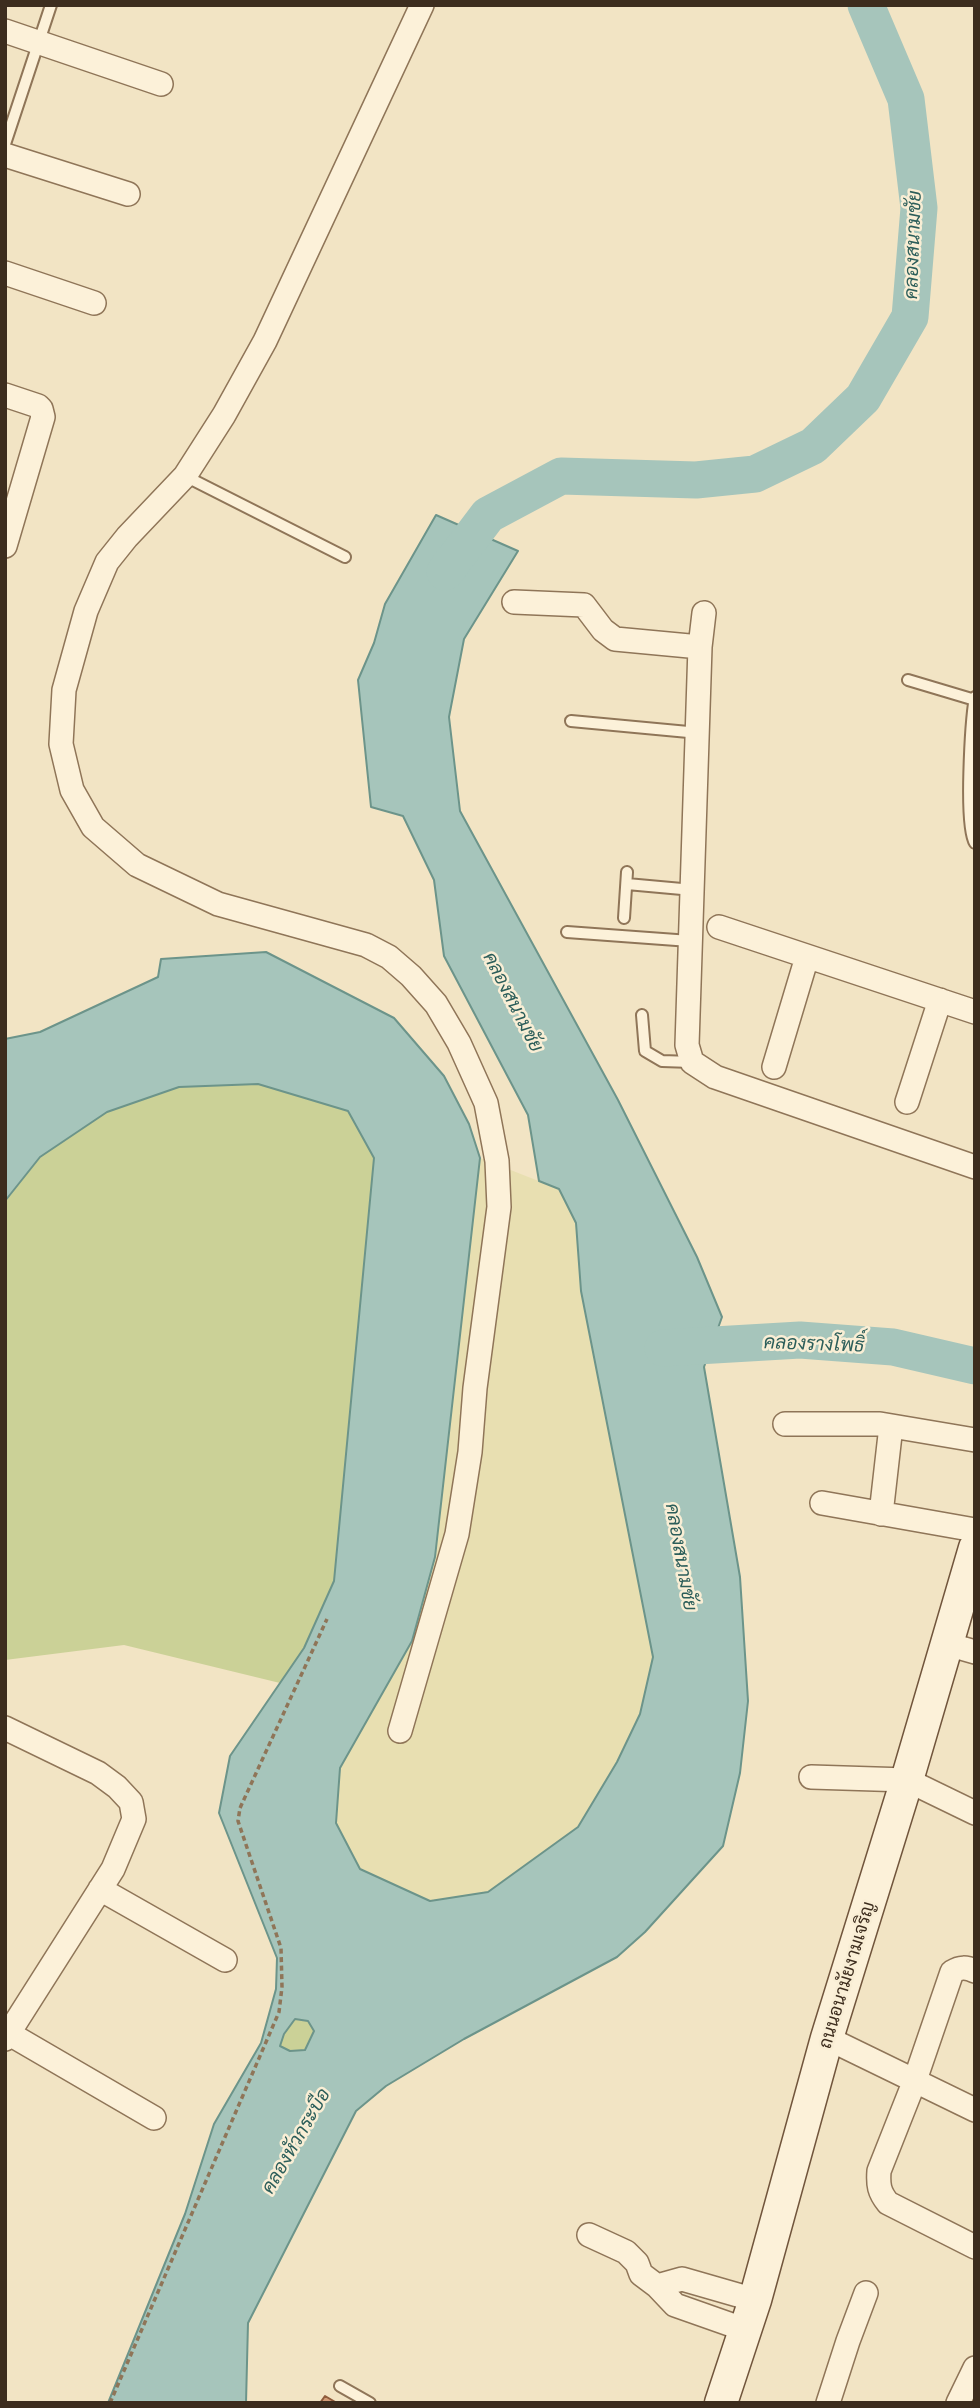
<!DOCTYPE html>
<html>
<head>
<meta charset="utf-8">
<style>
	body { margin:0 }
	#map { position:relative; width:980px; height:2408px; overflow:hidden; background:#f2e4c4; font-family:"Playfair Display",serif }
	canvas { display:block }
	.frame { position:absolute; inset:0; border:7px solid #3d2d1e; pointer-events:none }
</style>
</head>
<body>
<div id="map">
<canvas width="980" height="2408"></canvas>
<div class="frame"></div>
</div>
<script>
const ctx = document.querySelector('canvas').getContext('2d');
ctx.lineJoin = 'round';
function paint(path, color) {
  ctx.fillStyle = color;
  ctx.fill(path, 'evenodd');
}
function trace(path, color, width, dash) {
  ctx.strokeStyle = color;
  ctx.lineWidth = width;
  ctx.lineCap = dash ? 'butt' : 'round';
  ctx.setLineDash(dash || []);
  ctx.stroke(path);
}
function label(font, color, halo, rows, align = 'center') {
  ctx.font = font + ' "Playfair Display",Sarabun,serif';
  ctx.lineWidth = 5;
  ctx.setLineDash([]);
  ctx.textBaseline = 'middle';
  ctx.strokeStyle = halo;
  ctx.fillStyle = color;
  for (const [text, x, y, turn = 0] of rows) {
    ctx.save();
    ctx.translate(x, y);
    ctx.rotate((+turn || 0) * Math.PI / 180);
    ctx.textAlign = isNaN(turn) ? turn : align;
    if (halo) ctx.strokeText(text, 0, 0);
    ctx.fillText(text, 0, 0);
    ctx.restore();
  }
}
const farmland = new Path2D(`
	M 480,1158 L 559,1189 L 576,1223 L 581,1291 L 653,1656 L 640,1714 L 617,1762 L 578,1827 L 488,1892 L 430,1901 L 360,1869 L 336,1823 L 340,1768 L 412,1641 L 435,1557 Z`);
const green = new Path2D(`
	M 258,1084 L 348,1111 L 374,1158 L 334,1581 L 304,1648 L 280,1683 L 124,1645 L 5,1660 L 5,1201 L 40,1157 L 107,1112 L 179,1087 Z
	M 295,2019 L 308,2021 L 314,2030 L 305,2050 L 290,2051 L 280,2046 L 284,2034 Z`);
const water = new Path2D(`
	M 436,515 L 518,551 L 464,639 L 449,717 L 460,811 L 618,1100 L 697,1257 L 722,1317 L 704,1367 L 740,1577 L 748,1701 L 740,1773 L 723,1846 L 645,1932 L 617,1957 L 464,2039 L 386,2086 L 356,2111 L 248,2323 L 246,2403 L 108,2403 L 185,2214 L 214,2124 L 261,2043 L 276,1989 L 277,1958 L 219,1813 L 230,1756 L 304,1648 L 334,1581 L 374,1158 L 348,1111 L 258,1084 L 179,1087 L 107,1112 L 40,1157 L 5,1201 L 5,1039 L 40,1032 L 158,977 L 161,959 L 266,952 L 394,1018 L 444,1076 L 469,1124 L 480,1158 L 435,1557 L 412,1641 L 340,1768 L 336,1823 L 360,1869 L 430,1901 L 488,1892 L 578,1827 L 617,1762 L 640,1714 L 653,1657 L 581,1291 L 576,1223 L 559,1189 L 539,1181 L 528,1115 L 444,956 L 434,880 L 403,816 L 371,807 L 358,680 L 374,643 L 385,604 ZM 295,2019 L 308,2021 L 314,2031 L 305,2050 L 290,2051 L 280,2046 L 284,2034 Z`);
const river = new Path2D(`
	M 445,572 L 488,515 L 561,476 L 696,480 L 755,474 L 813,446 L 863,398 L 910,317 L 919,208 L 906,99 L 866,5
	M 663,1348 L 800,1340 L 893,1347 L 975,1366`);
const building = new Path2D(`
	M 325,2396 L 337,2403 L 320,2403 Z`);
const path = new Path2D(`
	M 110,2403 L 279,2012 L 282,1987 L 281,1948 L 238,1821 L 240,1808 L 327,1619`);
const lane = new Path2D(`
	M 5,144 L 51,5
	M 185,476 L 345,557
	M 908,680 L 975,700
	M 975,697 C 971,720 964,826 975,843
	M 571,721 L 699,733
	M 627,884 L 693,890
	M 624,918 L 627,872
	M 567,932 L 690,941
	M 642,1015 L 645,1051 L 662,1061 L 692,1062
	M 340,2386 L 370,2403`);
const street = new Path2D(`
	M 5,31 L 161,84
	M 5,155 L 128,194
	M 5,273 L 94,303
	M 5,395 L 38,406 L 41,409 L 43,417 L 5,546
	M 514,602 L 584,605 L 603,630 L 615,639 L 700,647
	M 704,613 L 700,647 L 687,1045 L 692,1062 L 715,1077 L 975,1167
	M 719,927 L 975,1012
	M 774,1067 L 807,957
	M 907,1102 L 940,1000
	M 785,1424 L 880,1424 L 975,1440
	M 822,1503 L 975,1530
	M 881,1514 L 891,1426
	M 947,1644 L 975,1652
	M 5,1728 L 98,1773 L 117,1787 L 131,1802 L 134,1819 L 113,1869 L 5,2039
	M 400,1731 L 457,1534 L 470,1452 L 475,1388 L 499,1207 L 497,1161 L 486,1103 L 459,1043 L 436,1004 L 411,976 L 389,957 L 366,945 L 218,904 L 137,865 L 93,827 L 72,790 L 61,744 L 64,690 L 86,611 L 107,562 L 127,537 L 185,476 L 224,415 L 265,341 L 422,5
	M 811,1777 L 907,1780 L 975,1813
	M 100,1889 L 225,1960
	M 975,1971 C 966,1967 960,1967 952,1972 L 915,2080 L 879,2171 C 878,2185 879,2192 888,2203 L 975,2247
	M 8,2033 L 154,2118
	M 827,2038 L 975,2110
	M 589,2235 L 626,2252 L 637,2263 L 641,2274 L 657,2286
	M 746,2330 L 675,2305 L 657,2286 L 682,2279 L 755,2300
	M 828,2403 L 848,2341 L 866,2293
	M 958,2403 L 975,2368`);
const secondary = new Path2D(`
	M 721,2403 L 755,2300 L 827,2038 L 907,1780 L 975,1548`);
const streetNames = [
	["ถนนอนามัยงามเจริญ",847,1975,-73]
];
const waterNames = [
	["คลองสนามชัย",913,245,-88],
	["คลองสนามชัย",513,1002,63],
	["คลองรางโพธิ์",814,1344,2],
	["คลองสนามชัย",681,1557,80],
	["คลองหัวกระบือ",296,2141,-60]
];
paint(farmland, '#e8dfb1');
paint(green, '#cbd197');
paint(water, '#a6c5bb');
trace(water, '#6c948a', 2);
trace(river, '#a6c5bb', 37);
paint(building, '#d39c77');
trace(building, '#905c3c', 2);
trace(lane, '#8f7558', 14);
trace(street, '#8f7558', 26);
trace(secondary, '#71553c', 35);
trace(path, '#8f7558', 3.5, [5, 3.5]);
trace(lane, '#fcf1d9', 10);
trace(street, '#fcf1d9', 23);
trace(secondary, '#fcf1d9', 32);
label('18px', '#3d2d1e', '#f9eed5', streetNames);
label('italic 19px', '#2c5e5a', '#f9eed5', waterNames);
</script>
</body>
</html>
